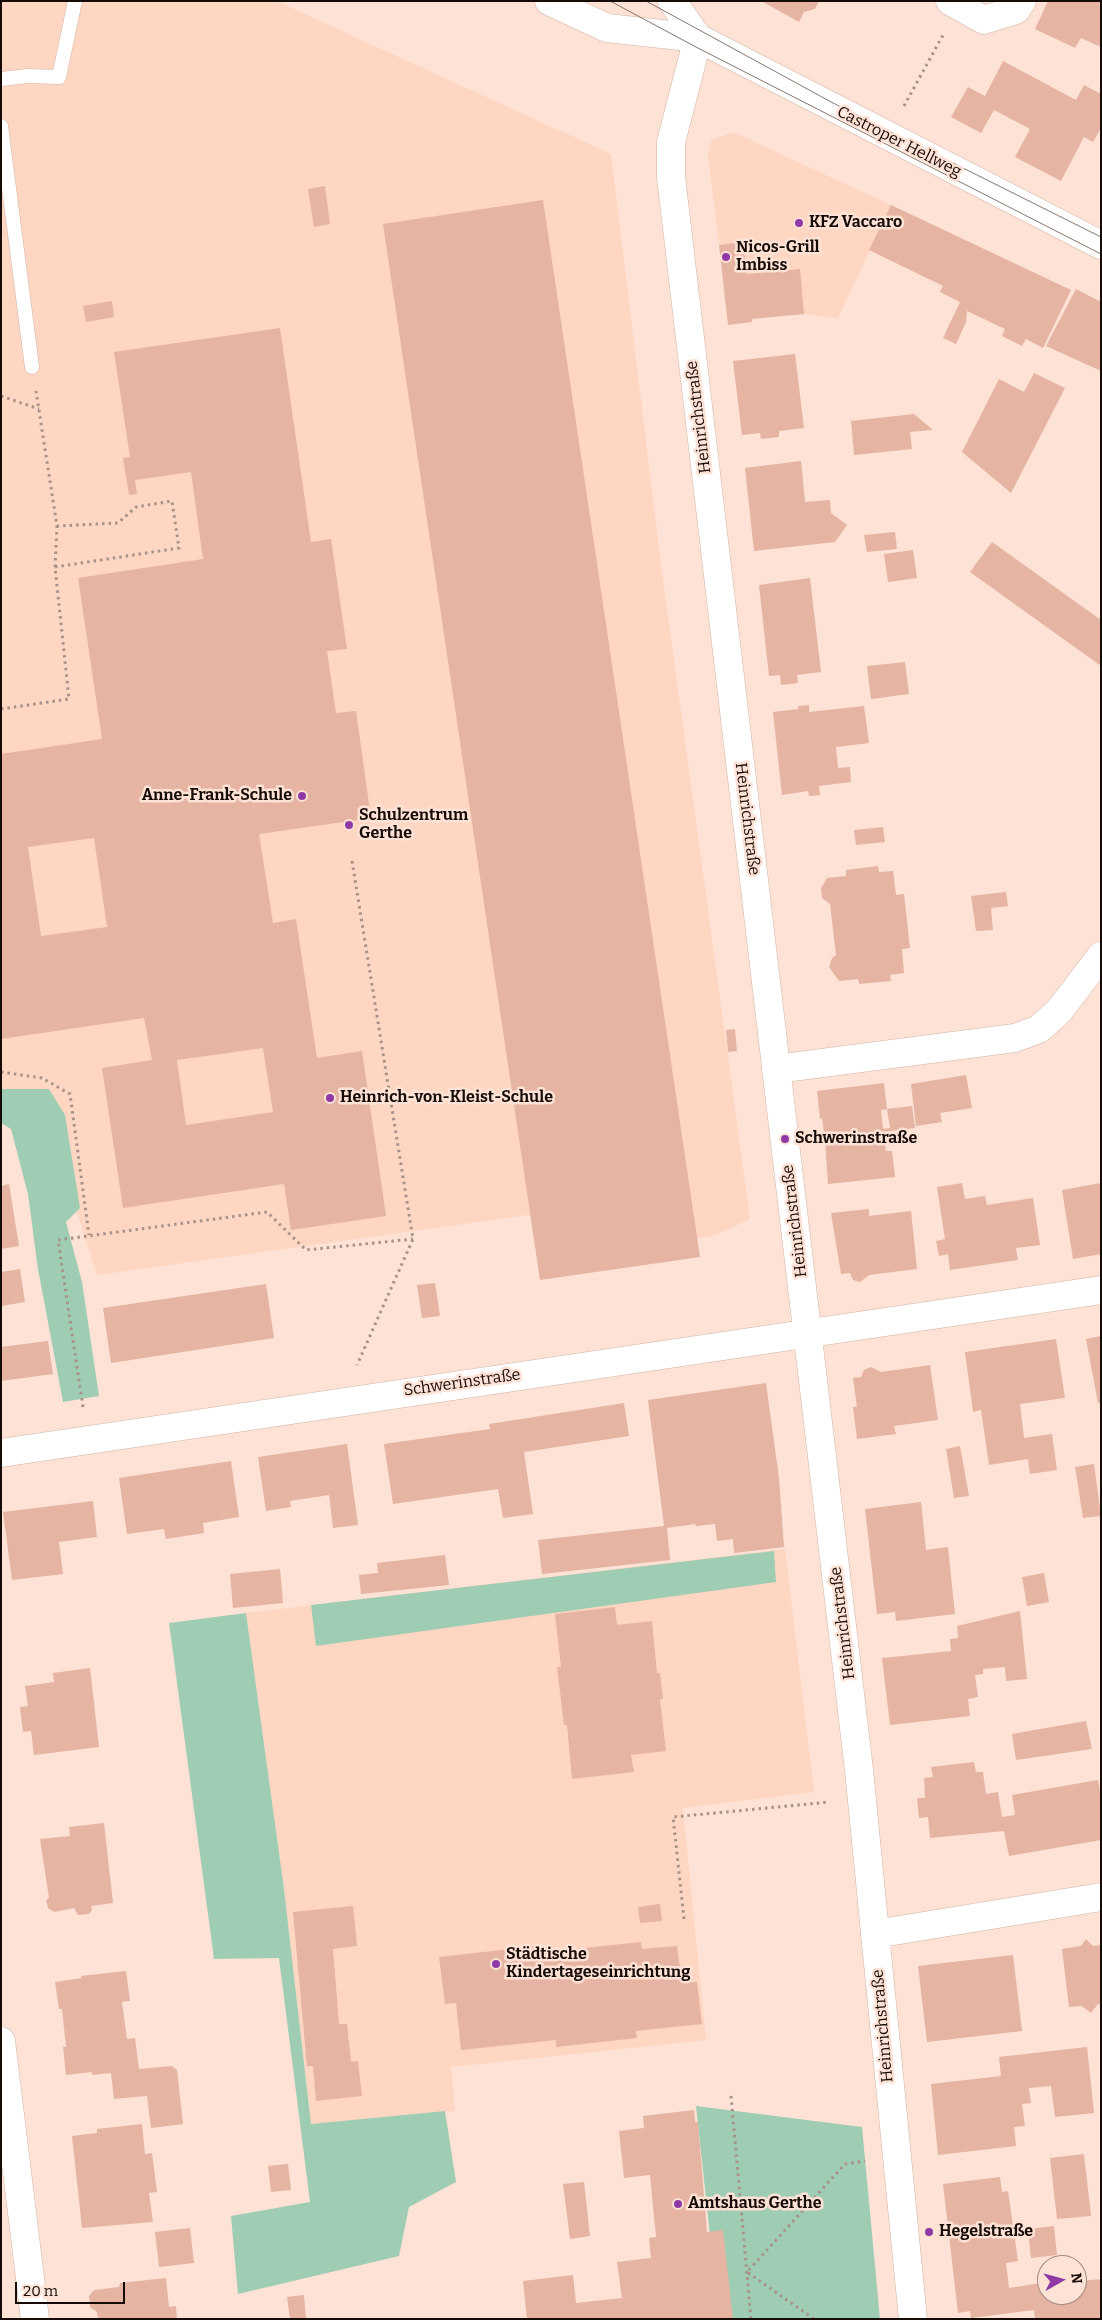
<!DOCTYPE html>
<html>
<head>
<meta charset="utf-8">
<style>
	body { margin:0 }
	#map { position:relative; width:1102px; height:2320px; overflow:hidden; background:#fde2d5; font-family:Bitter,serif }
	canvas { display:block }
	.frame { position:absolute; inset:0; border:2px solid #160c07; pointer-events:none }
	.north { position:absolute; left:1037px; top:2255px; width:50px; height:50px; box-sizing:border-box; background:#fde2d5; border:1px solid #a18c83; border-radius:50%; rotate:83deg; font-size:14px; font-weight:700; line-height:20px; text-align:center; color:#160c07 }
	.north::after { content:''; display:block; margin:auto; width:18px; height:22px; background:#8e39a6; clip-path:polygon(50% 0,100% 100%,50% 72%,0 100%) }
	.scale { position:absolute; left:15px; top:2282px; width:110px; height:22px; box-sizing:border-box; border:2px solid #160c07; border-top:0; padding-left:6px; font-size:15px; line-height:18px; white-space:nowrap; color:#160c07; -webkit-text-stroke:4px #fde2d5; paint-order:stroke }
</style>
</head>
<body>
<div id="map">
<canvas width="1102" height="2320"></canvas>
<div class="frame"></div>
<div class="north">N</div>
<div class="scale">20 m</div>
</div>
<script>
const ctx = document.querySelector('canvas').getContext('2d');
ctx.lineJoin = 'round';
function paint(path, color) {
  ctx.fillStyle = color;
  ctx.fill(path, 'evenodd');
}
function trace(path, color, width, dash) {
  ctx.strokeStyle = color;
  ctx.lineWidth = width;
  ctx.lineCap = dash ? 'butt' : 'round';
  ctx.setLineDash(dash || []);
  ctx.stroke(path);
}
function label(font, color, halo, rows, align = 'center') {
  ctx.font = font + ' Bitter,serif';
  ctx.lineWidth = 5;
  ctx.setLineDash([]);
  ctx.textBaseline = 'middle';
  ctx.strokeStyle = halo;
  ctx.fillStyle = color;
  for (const [text, x, y, turn = 0] of rows) {
    ctx.save();
    ctx.translate(x, y);
    ctx.rotate((+turn || 0) * Math.PI / 180);
    ctx.textAlign = isNaN(turn) ? turn : align;
    if (halo) ctx.strokeText(text, 0, 0);
    ctx.fillText(text, 0, 0);
    ctx.restore();
  }
}
const built = new Path2D(`
	M 1,1 L 276,1 L 611,154 L 660,557 L 750,1219 L 713,1236 L 614,1255 L 528,1215 L 97,1275 L 48,1123 L 1,1094 Z
	M 733,132 L 891,205 L 838,318 L 804,314 L 799,269 L 747,274 L 743,242 L 719,245 L 708,155 L 711,141 Z
	M 785,1549 L 814,1792 L 683,1808 L 706,2040 L 451,2067 L 455,2111 L 311,2124 L 284,1889 L 246,1613 Z`);
const green = new Path2D(`
	M 1,1089 L 49,1089 L 65,1115 L 80,1208 L 66,1222 L 82,1282 L 99,1396 L 63,1402 L 38,1269 L 28,1194 L 11,1129 L 1,1123 Z
	M 774,1551 L 776,1582 L 316,1646 L 311,1605 Z
	M 246,1613 L 284,1889 L 311,2124 L 445,2111 L 456,2182 L 409,2207 L 399,2256 L 238,2294 L 231,2216 L 310,2202 L 279,1958 L 214,1959 L 169,1623 Z
	M 696,2106 L 862,2127 L 880,2319 L 719,2319 Z`);
const building = new Path2D(`
	M 761,1 L 819,1 L 815,9 L 804,12 L 799,22 Z
	M 1048,1 L 1101,1 L 1101,47 L 1081,38 L 1075,48 L 1035,29 Z
	M 1003,61 L 1076,100 L 1084,85 L 1101,94 L 1101,128 L 1093,142 L 1084,137 L 1061,181 L 1015,157 L 1030,129 L 994,110 L 981,133 L 951,117 L 968,87 L 985,96 Z
	M 325,186 L 330,224 L 314,227 L 308,189 Z
	M 543,200 L 700,1257 L 540,1280 L 383,224 Z
	M 891,205 L 1071,290 L 1043,348 L 1026,339 L 1022,346 L 1002,336 L 1005,329 L 967,311 L 966,322 L 956,344 L 943,338 L 960,302 L 940,292 L 943,286 L 869,250 Z
	M 743,242 L 747,274 L 800,269 L 804,314 L 752,319 L 752,322 L 728,325 L 719,245 Z
	M 1076,289 L 1101,302 L 1101,371 L 1046,346 Z
	M 112,301 L 114,317 L 86,322 L 83,306 Z
	M 280,328 L 311,542 L 331,539 L 347,649 L 327,651 L 336,713 L 356,711 L 371,818 L 259,834 L 273,923 L 296,919 L 317,1058 L 362,1051 L 386,1216 L 291,1230 L 284,1184 L 123,1208 L 102,1068 L 152,1060 L 144,1018 L 1,1039 L 1,754 L 102,739 L 78,578 L 203,559 L 191,472 L 135,480 L 137,494 L 129,495 L 123,458 L 130,457 L 114,352 ZM 94,838 L 107,927 L 41,936 L 28,847 ZM 263,1048 L 273,1112 L 186,1125 L 177,1060 Z
	M 795,354 L 804,428 L 779,431 L 779,437 L 761,439 L 760,433 L 742,435 L 733,361 Z
	M 1034,373 L 1065,388 L 1011,493 L 962,452 L 999,379 L 1024,392 Z
	M 914,414 L 933,430 L 910,432 L 912,449 L 854,455 L 851,421 Z
	M 801,461 L 805,502 L 830,500 L 831,513 L 847,525 L 835,542 L 754,551 L 745,468 Z
	M 895,532 L 897,549 L 867,552 L 864,535 Z
	M 992,542 L 1101,620 L 1101,666 L 970,572 Z
	M 913,550 L 917,578 L 888,582 L 884,554 Z
	M 810,578 L 821,672 L 797,675 L 798,683 L 781,685 L 780,675 L 769,676 L 759,585 Z
	M 905,662 L 909,694 L 871,699 L 867,666 Z
	M 809,705 L 809,712 L 864,706 L 869,743 L 836,747 L 838,768 L 850,767 L 851,782 L 819,786 L 820,795 L 809,796 L 808,791 L 782,795 L 773,712 L 798,709 L 798,706 Z
	M 883,827 L 885,842 L 856,845 L 854,830 Z
	M 878,866 L 879,872 L 893,871 L 896,895 L 904,894 L 910,948 L 902,949 L 904,973 L 890,975 L 891,981 L 859,984 L 858,979 L 839,981 L 829,967 L 832,958 L 836,955 L 830,904 L 822,898 L 821,888 L 827,878 L 846,876 L 846,870 Z
	M 1006,892 L 1008,906 L 991,908 L 993,930 L 976,931 L 971,896 Z
	M 735,1029 L 737,1051 L 728,1052 L 726,1030 Z
	M 966,1075 L 972,1108 L 940,1113 L 942,1122 L 916,1126 L 911,1084 Z
	M 884,1083 L 887,1109 L 881,1110 L 883,1129 L 890,1128 L 887,1109 L 912,1106 L 915,1128 L 883,1132 L 886,1151 L 892,1151 L 895,1177 L 828,1184 L 825,1139 L 822,1118 L 820,1119 L 817,1091 Z
	M 962,1183 L 965,1199 L 985,1196 L 987,1205 L 1033,1198 L 1040,1245 L 1016,1248 L 1018,1260 L 950,1270 L 948,1254 L 939,1256 L 936,1241 L 945,1239 L 937,1187 Z
	M 1101,1183 L 1101,1254 L 1073,1259 L 1062,1190 Z
	M 9,1184 L 19,1246 L 1,1249 L 1,1186 Z
	M 869,1209 L 869,1216 L 911,1211 L 917,1269 L 869,1275 L 860,1282 L 853,1280 L 850,1273 L 841,1274 L 831,1213 Z
	M 20,1269 L 25,1302 L 1,1306 L 1,1272 Z
	M 435,1283 L 440,1316 L 422,1318 L 417,1285 Z
	M 266,1284 L 274,1338 L 111,1363 L 103,1308 Z
	M 1101,1336 L 1101,1403 L 1098,1403 L 1086,1339 Z
	M 1056,1339 L 1065,1398 L 1020,1404 L 1024,1438 L 1052,1434 L 1057,1470 L 1030,1474 L 1028,1459 L 989,1465 L 981,1410 L 973,1412 L 965,1352 Z
	M 48,1341 L 53,1374 L 1,1381 L 1,1347 Z
	M 930,1365 L 938,1420 L 894,1426 L 896,1434 L 857,1439 L 853,1407 L 857,1407 L 853,1378 L 861,1377 L 864,1370 L 871,1367 L 881,1372 Z
	M 766,1383 L 779,1478 L 784,1547 L 734,1553 L 733,1539 L 717,1541 L 715,1524 L 696,1526 L 695,1524 L 667,1528 L 670,1560 L 542,1574 L 538,1540 L 664,1526 L 648,1400 Z
	M 624,1403 L 629,1436 L 524,1452 L 533,1514 L 503,1518 L 498,1489 L 393,1504 L 384,1444 L 490,1429 L 489,1424 Z
	M 347,1444 L 358,1525 L 333,1528 L 329,1495 L 290,1501 L 291,1507 L 266,1511 L 258,1457 Z
	M 960,1446 L 969,1496 L 954,1498 L 946,1449 Z
	M 231,1461 L 239,1517 L 203,1523 L 204,1533 L 166,1539 L 164,1529 L 127,1534 L 119,1478 Z
	M 1094,1464 L 1101,1516 L 1083,1518 L 1075,1467 Z
	M 93,1501 L 97,1537 L 59,1542 L 63,1574 L 12,1580 L 3,1512 Z
	M 921,1502 L 926,1550 L 948,1547 L 955,1614 L 896,1621 L 895,1612 L 877,1614 L 865,1509 Z
	M 445,1555 L 449,1585 L 361,1594 L 359,1575 L 378,1573 L 377,1563 Z
	M 280,1569 L 283,1603 L 233,1608 L 230,1574 Z
	M 1044,1573 L 1049,1602 L 1027,1606 L 1022,1577 Z
	M 615,1607 L 617,1625 L 652,1621 L 657,1673 L 660,1673 L 663,1699 L 660,1699 L 666,1751 L 631,1755 L 634,1772 L 572,1779 L 567,1725 L 564,1725 L 557,1667 L 561,1667 L 555,1614 Z
	M 1020,1611 L 1027,1679 L 1006,1681 L 1005,1667 L 983,1669 L 983,1674 L 975,1675 L 978,1697 L 968,1699 L 970,1716 L 890,1725 L 882,1658 L 951,1651 L 950,1639 L 958,1638 L 957,1626 Z
	M 90,1668 L 99,1747 L 34,1755 L 31,1731 L 23,1732 L 20,1707 L 28,1706 L 25,1686 L 54,1682 L 53,1673 Z
	M 1086,1721 L 1092,1749 L 1016,1760 L 1012,1734 Z
	M 974,1762 L 976,1772 L 983,1772 L 986,1794 L 998,1792 L 1002,1817 L 1015,1815 L 1012,1795 L 1098,1780 L 1101,1796 L 1101,1840 L 1009,1856 L 1004,1831 L 930,1838 L 928,1817 L 919,1818 L 917,1798 L 925,1798 L 924,1778 L 933,1777 L 931,1767 Z
	M 104,1823 L 113,1903 L 91,1906 L 92,1910 L 89,1914 L 78,1915 L 74,1908 L 54,1912 L 48,1908 L 46,1900 L 49,1898 L 40,1839 L 70,1836 L 69,1827 Z
	M 660,1904 L 662,1921 L 640,1923 L 638,1907 Z
	M 353,1906 L 357,1946 L 333,1949 L 339,2024 L 347,2024 L 351,2062 L 358,2061 L 362,2096 L 316,2101 L 313,2066 L 307,2066 L 293,1912 Z
	M 1086,1939 L 1093,1946 L 1101,1945 L 1101,2004 L 1098,2004 L 1091,2013 L 1082,2006 L 1069,2007 L 1062,1949 L 1081,1946 Z
	M 641,1942 L 642,1949 L 677,1946 L 682,1983 L 697,1982 L 702,2024 L 636,2031 L 637,2038 L 556,2047 L 556,2040 L 461,2050 L 456,2003 L 445,2004 L 439,1957 L 537,1946 L 537,1953 Z
	M 1013,1955 L 1022,2031 L 927,2042 L 918,1966 Z
	M 126,1971 L 130,2001 L 122,2002 L 127,2039 L 135,2038 L 139,2069 L 172,2066 L 177,2070 L 183,2124 L 151,2128 L 147,2096 L 114,2099 L 111,2073 L 92,2075 L 92,2072 L 66,2075 L 63,2047 L 66,2047 L 62,2009 L 59,2009 L 55,1982 L 82,1978 L 81,1976 Z
	M 1087,2047 L 1094,2113 L 1055,2117 L 1051,2086 L 1029,2088 L 1031,2103 L 1022,2104 L 1025,2126 L 1014,2127 L 1016,2146 L 938,2155 L 931,2084 L 1001,2076 L 999,2057 Z
	M 694,2110 L 695,2122 L 698,2122 L 707,2232 L 723,2230 L 733,2319 L 527,2319 L 523,2281 L 573,2275 L 576,2303 L 622,2298 L 617,2262 L 651,2258 L 649,2238 L 656,2237 L 650,2175 L 624,2178 L 619,2131 L 644,2128 L 643,2116 Z
	M 142,2124 L 145,2154 L 152,2153 L 157,2192 L 149,2193 L 153,2222 L 82,2228 L 72,2136 L 97,2133 L 97,2129 Z
	M 1084,2154 L 1091,2216 L 1057,2219 L 1050,2158 Z
	M 288,2164 L 291,2190 L 271,2192 L 268,2166 Z
	M 1000,2177 L 1002,2192 L 1008,2191 L 1018,2261 L 1006,2263 L 1009,2288 L 1047,2282 L 1047,2295 L 1077,2295 L 1077,2276 L 1081,2276 L 1082,2281 L 1101,2279 L 1101,2319 L 1035,2319 L 1034,2310 L 971,2318 L 970,2311 L 958,2313 L 943,2184 Z
	M 584,2182 L 590,2236 L 570,2239 L 563,2184 Z
	M 1054,2226 L 1057,2255 L 1031,2258 L 1028,2229 Z
	M 190,2228 L 194,2263 L 159,2267 L 155,2232 Z
	M 166,2278 L 169,2307 L 176,2306 L 177,2319 L 98,2319 L 97,2312 L 90,2307 L 89,2296 L 94,2290 L 119,2287 L 120,2283 Z
	M 304,2295 L 306,2319 L 290,2319 L 287,2297 Z`);
const path = new Path2D(`
	M 904,106 L 943,35
	M 1,396 L 39,409
	M 55,567 L 179,548 L 172,501 L 136,507 L 118,523 L 57,526
	M 1,709 L 69,699 L 55,567 L 57,526 L 36,391
	M 352,861 L 413,1239 L 357,1365
	M 1,1072 L 42,1078 L 70,1094 L 89,1235
	M 83,1407 L 58,1240 L 267,1212 L 306,1250 L 413,1239
	M 684,1919 L 673,1817 L 829,1802
	M 731,2096 L 751,2319
	M 814,2319 L 747,2272 L 845,2164 L 865,2161`);
const lane = new Path2D(`
	M 1,79 L 28,76 L 59,77 L 75,1
	M 1,126 L 32,367`);
const street = new Path2D(`
	M 950,1 L 984,20 L 1016,10 L 1022,1
	M 776,1069 L 1015,1038 L 1039,1029 L 1059,1011 L 1101,956
	M 1,1453 C 367,1397 734,1344 1101,1290
	M 875,1934 L 1101,1897
	M 1,2041 L 35,2319`);
const secondary = new Path2D(`
	M 549,1 L 607,28 L 698,38 L 1101,245
	M 672,1 L 698,38
	M 698,38 L 671,142 L 671,177 L 859,1770 L 913,2319`);
const tram = new Path2D(`
	M 610,1 L 696,47 L 1101,254
	M 646,1 L 833,103 L 1101,237`);
const markers = [
	[799,223,5,"#8e39a6"],
	[726,257,5,"#8e39a6"],
	[302,796,5,"#8e39a6"],
	[349,825,5,"#8e39a6"],
	[330,1098,5,"#8e39a6"],
	[785,1139,5,"#8e39a6"],
	[496,1964,5,"#8e39a6"],
	[678,2204,5,"#8e39a6"],
	[929,2232,5,"#8e39a6"]
];
const streetNames = [
	["Castroper Hellweg",899,142,27],
	["Heinrichstraße",699,417,-97],
	["Heinrichstraße",747,819,83],
	["Heinrichstraße",795,1221,-97],
	["Schwerinstraße",462,1383,-8],
	["Heinrichstraße",843,1623,-97],
	["Heinrichstraße",883,2026,-95]
];
const poiNames = [
	["KFZ Vaccaro",809,223],
	["Nicos-Grill",736,248],
	["Imbiss",736,266],
	["Anne-Frank-Schule",292,796,"right"],
	["Schulzentrum",359,816],
	["Gerthe",359,834],
	["Heinrich-von-Kleist-Schule",340,1098],
	["Schwerinstraße",795,1139],
	["Städtische",506,1955],
	["Kindertageseinrichtung",506,1973],
	["Amtshaus Gerthe",688,2204],
	["Hegelstraße",939,2232]
];
paint(built, '#fed6c1');
paint(green, '#9fcdb4');
paint(building, '#e6b4a3');
trace(lane, '#d3b3a3', 15);
trace(street, '#d3b3a3', 29);
trace(secondary, '#d3b3a3', 29);
trace(path, '#a69288', 3, [2.5, 4]);
trace(lane, '#fff', 14);
trace(street, '#fff', 28);
trace(secondary, '#fff', 28);
trace(tram, '#87756c', 1);
for (const [x, y, r, color] of markers) {
  const dot = new Path2D();
  dot.arc(x, y, r, 0, 2 * Math.PI);
  ctx.fillStyle = color;
  ctx.fill(dot);
  trace(dot, '#fde2d5', 2);
}
label('16px', '#160c07', '#fde2d5', streetNames);
label('bold 16px', '#160c07', '#fde2d5', poiNames, 'left');
</script>
</body>
</html>
